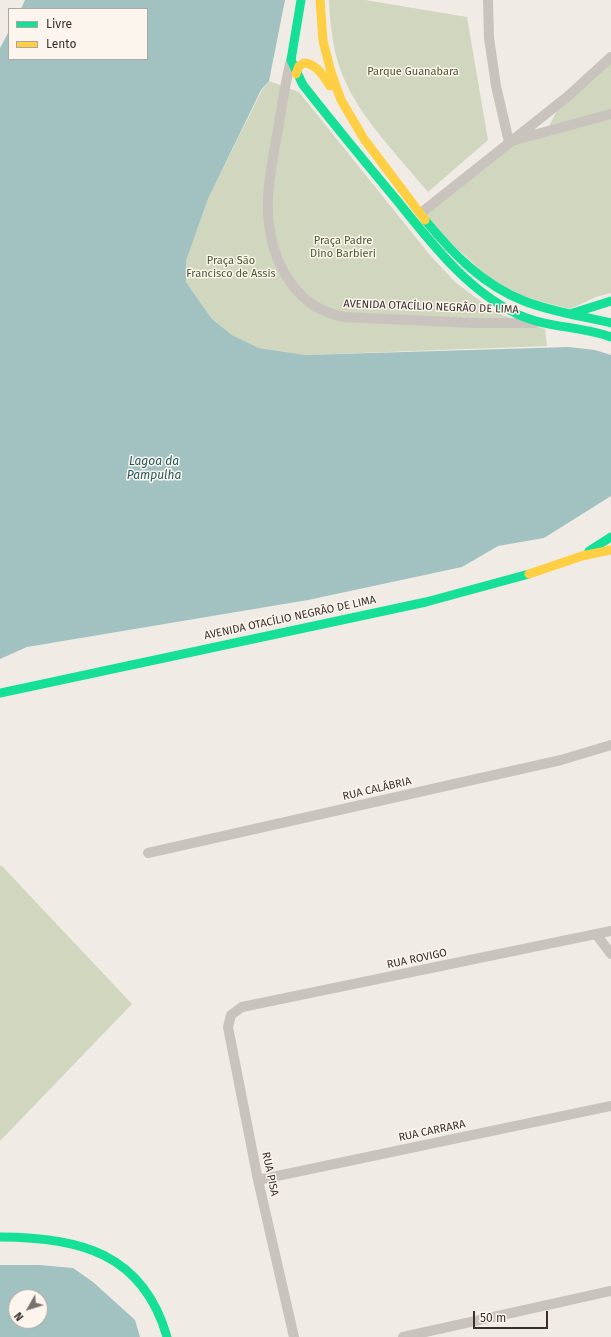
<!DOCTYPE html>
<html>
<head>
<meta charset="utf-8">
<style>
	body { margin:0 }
	#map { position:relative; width:611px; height:1337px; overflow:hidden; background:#f0ebe5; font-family:"Fira Sans",sans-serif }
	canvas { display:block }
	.legend { position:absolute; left:8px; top:8px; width:140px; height:52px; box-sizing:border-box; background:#fbf5ee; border:1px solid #aea6a0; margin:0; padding:5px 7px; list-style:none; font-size:12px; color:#3b302b }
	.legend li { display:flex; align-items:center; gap:8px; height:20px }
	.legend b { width:20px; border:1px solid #aea6a0 }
	.north { position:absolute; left:8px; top:1289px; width:40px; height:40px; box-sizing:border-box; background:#fbf5ee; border:1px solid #aea6a0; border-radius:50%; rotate:231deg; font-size:11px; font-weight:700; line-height:16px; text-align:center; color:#3b302b }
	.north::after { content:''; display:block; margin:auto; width:14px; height:18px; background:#7a716c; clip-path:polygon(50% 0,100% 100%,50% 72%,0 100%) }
	.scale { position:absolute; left:473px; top:1311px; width:75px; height:18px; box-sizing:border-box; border:2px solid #3b302b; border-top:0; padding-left:5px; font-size:12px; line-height:14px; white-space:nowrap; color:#3b302b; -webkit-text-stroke:3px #fbf5ee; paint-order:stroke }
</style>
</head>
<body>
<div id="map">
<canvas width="611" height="1337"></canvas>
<ul class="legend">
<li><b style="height:5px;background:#16e098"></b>Livre</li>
<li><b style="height:5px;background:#ffcf43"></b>Lento</li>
</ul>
<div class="north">N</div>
<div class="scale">50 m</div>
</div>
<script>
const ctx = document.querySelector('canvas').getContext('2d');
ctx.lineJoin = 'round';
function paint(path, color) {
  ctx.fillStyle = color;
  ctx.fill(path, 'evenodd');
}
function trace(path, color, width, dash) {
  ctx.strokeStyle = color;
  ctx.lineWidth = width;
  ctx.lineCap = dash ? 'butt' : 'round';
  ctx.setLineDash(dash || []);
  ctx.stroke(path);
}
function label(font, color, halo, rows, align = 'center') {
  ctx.font = font + ' "Fira Sans",sans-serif';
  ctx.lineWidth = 3;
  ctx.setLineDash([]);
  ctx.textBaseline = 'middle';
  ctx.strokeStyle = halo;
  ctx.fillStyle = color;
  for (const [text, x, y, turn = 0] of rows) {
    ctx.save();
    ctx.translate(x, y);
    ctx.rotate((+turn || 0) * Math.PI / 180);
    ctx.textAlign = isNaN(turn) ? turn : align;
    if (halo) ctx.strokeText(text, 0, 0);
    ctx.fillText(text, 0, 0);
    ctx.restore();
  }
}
const green = new Path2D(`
	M 329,0 L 365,0 L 467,17 L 488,140 L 428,192 C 401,159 364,122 346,83 C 334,58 330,28 329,0 Z
	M 611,53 L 611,110 L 549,126 L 558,109 Z
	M 269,81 L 299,92 L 429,254 L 455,282 L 496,313 L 545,329 L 547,346 L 306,355 L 259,348 L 232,335 L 212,319 L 186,282 L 186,261 L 208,199 L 262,90 Z
	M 611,119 L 611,293 L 596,297 L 570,309 L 505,292 L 422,217 L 510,145 Z
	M 1,865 L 132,1004 L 0,1141 L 0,866 Z`);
const water = new Path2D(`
	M 25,0 L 285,0 L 269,81 L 261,90 L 208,199 L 186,261 L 186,282 L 212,319 L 232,335 L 259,348 L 306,355 L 569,347 L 595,350 L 611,355 L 611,496 L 544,538 L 498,546 L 462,567 L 308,600 L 27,647 L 0,659 L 0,48 L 9,31 L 9,59 L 147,59 L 147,9 L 21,9 Z
	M 0,1265 L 39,1265 L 73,1268 L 93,1282 L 135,1320 L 140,1337 L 0,1337 ZM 16,1297 L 40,1297 L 40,1321 L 16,1321 Z`);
const street = new Path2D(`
	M 488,0 L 489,38 L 496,86 L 509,142
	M 291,60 C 285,83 282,106 278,129 C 274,152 269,175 268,198 C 266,250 289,307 344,317 L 474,323 L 535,323
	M 515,140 L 611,114
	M 421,213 L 567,97 L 611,57
	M 148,853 L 561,760 L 611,745
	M 596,934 L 611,954
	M 258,1180 L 611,1106
	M 294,1337 L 258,1180 L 228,1027 L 231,1015 L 242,1007 L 611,931
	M 403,1337 L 611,1291`);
const fast = new Path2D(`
	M 301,0 L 291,60 L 303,85 C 333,123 364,161 395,198 C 430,241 466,290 517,314 C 546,328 581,326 611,337
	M 425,220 C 453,254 483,285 524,301 C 552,312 582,316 611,323
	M 573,313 L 611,301
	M 589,551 L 611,537
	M 0,693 L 426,602 L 529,574
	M 0,1237 C 79,1237 143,1253 167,1337`);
const slow = new Path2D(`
	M 320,0 L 323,41 L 331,72 L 341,100 L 364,139 L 425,220
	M 296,74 L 299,66 L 304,63 C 316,63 324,77 330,86
	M 529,574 L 582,556 L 611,550`);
const parkNames = [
	["Parque Guanabara",413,72],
	["Praça Padre",343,241],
	["Dino Barbieri",343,254],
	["Praça São",231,261],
	["Francisco de Assis",231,274]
];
const streetNames = [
	["AVENIDA OTACÍLIO NEGRÃO DE LIMA",431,307,2],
	["AVENIDA OTACÍLIO NEGRÃO DE LIMA",290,618,-12],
	["RUA CALÁBRIA",377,789,-13],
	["RUA ROVIGO",417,959,-12],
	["RUA CARRARA",432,1131,-12],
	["RUA PISA",270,1174,78]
];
const waterNames = [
	["Lagoa da",154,462],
	["Pampulha",154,476]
];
paint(green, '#d1d6bf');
paint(water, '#a1c2c1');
trace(street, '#c9c3be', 10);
trace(fast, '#16e098', 9);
trace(slow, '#ffcf43', 9);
label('11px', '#4a5a2e', '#fbf5ee', parkNames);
label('11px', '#3b302b', '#fbf5ee', streetNames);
label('italic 12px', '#1f5a5e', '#fbf5ee', waterNames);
</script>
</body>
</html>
